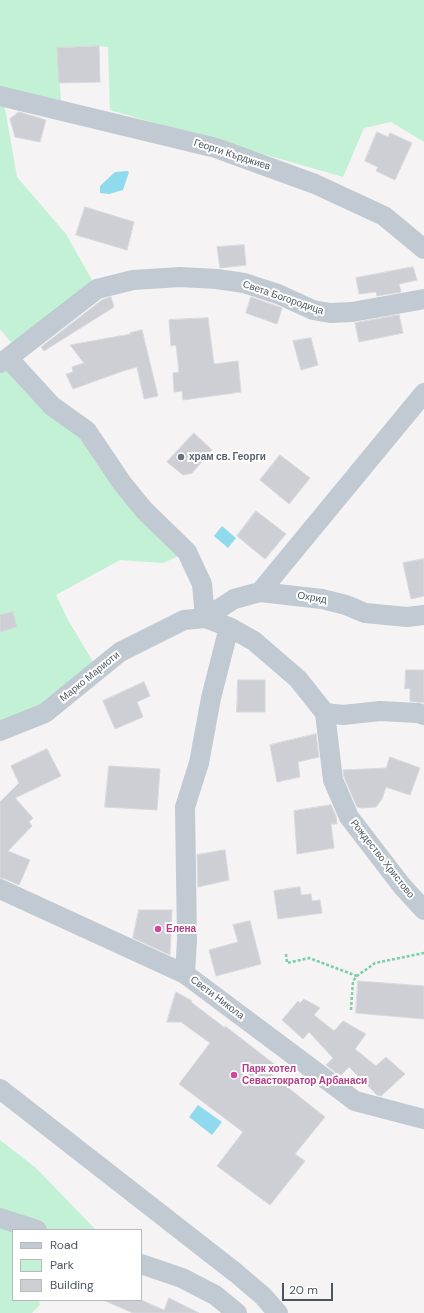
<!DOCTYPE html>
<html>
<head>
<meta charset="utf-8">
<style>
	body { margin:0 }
	#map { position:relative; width:424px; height:1313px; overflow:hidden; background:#f5f3f3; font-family:"DM Sans",sans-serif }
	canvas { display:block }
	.legend { position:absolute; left:12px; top:1229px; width:130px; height:72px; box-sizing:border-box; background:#fff; border:1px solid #b7bbc0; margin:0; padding:5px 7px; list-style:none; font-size:12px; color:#4a5661 }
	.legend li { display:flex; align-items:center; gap:8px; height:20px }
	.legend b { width:20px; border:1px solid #b7bbc0 }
	.scale { position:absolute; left:282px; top:1283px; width:51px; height:18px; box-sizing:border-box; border:2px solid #4a5661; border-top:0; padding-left:5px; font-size:12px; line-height:14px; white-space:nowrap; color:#4a5661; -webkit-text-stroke:3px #fff; paint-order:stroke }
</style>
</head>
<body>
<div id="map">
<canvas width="424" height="1313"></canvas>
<ul class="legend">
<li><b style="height:5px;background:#c1cad2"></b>Road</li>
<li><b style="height:11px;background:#c3f1d5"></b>Park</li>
<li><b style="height:11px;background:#cdcfd5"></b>Building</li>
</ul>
<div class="scale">20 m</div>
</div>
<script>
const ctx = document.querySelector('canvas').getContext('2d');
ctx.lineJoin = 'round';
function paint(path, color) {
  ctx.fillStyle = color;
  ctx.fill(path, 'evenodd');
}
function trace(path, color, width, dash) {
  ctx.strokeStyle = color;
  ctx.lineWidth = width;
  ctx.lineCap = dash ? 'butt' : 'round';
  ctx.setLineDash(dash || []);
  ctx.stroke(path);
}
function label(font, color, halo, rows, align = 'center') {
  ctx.font = font + ' "DM Sans",sans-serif';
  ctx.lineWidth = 4;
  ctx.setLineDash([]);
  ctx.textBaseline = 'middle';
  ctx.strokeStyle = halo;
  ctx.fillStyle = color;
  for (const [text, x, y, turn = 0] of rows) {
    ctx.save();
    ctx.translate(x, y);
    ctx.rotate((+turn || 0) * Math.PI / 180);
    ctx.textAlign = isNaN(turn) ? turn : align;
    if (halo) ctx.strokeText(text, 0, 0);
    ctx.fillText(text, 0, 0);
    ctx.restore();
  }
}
const green = new Path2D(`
	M 0,0 L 424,0 L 424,142 L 391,122 L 364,128 L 343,177 L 110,110 L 108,47 L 99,46 L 57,48 L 61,100 L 51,108 L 3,97 L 17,177 L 66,234 L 97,289 L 18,351 L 0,329 Z
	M 8,358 L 187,552 L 163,563 L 120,560 L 56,595 L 68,620 L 98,670 L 0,731 L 0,363 Z
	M 0,1140 L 36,1168 L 96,1230 L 13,1230 L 13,1300 L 39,1300 L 40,1305 L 32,1313 L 0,1313 Z`);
const water = new Path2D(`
	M 127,171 L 129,172 L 123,190 L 109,194 L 100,193 L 100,186 L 115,172 Z
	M 222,526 L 236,538 L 228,548 L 214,536 Z
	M 198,1105 L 222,1122 L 212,1135 L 189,1117 Z`);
const building = new Path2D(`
	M 99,46 L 100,82 L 59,83 L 57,48 Z
	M 19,112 L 46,120 L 40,142 L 15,137 L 10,119 Z
	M 377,132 L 388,137 L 390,133 L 412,143 L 395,180 L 376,171 L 378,167 L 365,161 Z
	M 85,207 L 134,222 L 127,250 L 76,235 Z
	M 244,245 L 246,265 L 220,268 L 217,247 Z
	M 413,267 L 417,280 L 399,284 L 401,292 L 377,296 L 376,292 L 359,294 L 356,278 Z
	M 111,297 L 114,307 L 44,351 L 41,347 L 102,300 Z
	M 251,297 L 282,308 L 277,324 L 246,313 Z
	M 399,315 L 403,333 L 359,342 L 355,323 Z
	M 208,318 L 214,364 L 238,361 L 241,392 L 183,400 L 182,391 L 174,392 L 173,373 L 179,372 L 176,345 L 171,346 L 169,320 Z
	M 142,330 L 158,396 L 144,399 L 137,367 L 123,371 L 73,389 L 66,374 L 73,372 L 72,367 L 84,363 L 70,345 L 131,334 L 130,333 Z
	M 311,338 L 318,365 L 301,370 L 293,341 Z
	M 194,433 L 212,450 L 192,473 L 183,475 L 167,462 Z
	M 280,455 L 310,478 L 289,504 L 260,480 Z
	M 256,511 L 286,534 L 265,559 L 237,536 Z
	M 424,559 L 424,596 L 411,599 L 403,563 Z
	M 13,612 L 17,627 L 0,632 L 0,615 Z
	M 406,670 L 424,670 L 424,703 L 410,701 L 410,688 L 405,689 Z
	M 238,680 L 265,680 L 265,712 L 237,712 Z
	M 144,682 L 150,696 L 137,702 L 143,717 L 115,729 L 103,701 Z
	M 316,734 L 319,757 L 298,762 L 300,777 L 277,782 L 270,745 Z
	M 47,749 L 61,776 L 15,798 L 33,818 L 29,822 L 32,826 L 8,851 L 30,860 L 19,885 L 5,879 L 0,878 L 0,802 L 19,783 L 11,766 Z
	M 390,757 L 420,768 L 410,795 L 386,787 L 382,799 L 376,807 L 361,808 L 357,807 L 344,777 L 343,770 L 386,768 Z
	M 109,766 L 160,769 L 157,810 L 105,807 Z
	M 331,805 L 336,816 L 337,824 L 331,824 L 334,848 L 297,854 L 294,811 Z
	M 225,850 L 229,880 L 198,887 L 197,855 Z
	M 300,887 L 301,895 L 311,894 L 312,901 L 320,900 L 322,913 L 278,919 L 274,891 Z
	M 139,910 L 172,910 L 170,955 L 133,938 Z
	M 250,921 L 261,964 L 216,976 L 209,950 L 238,942 L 233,925 Z
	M 358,981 L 424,986 L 424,1019 L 356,1013 Z
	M 176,992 L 192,1001 L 191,1002 L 225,1028 L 225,1026 L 278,1067 L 272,1075 L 325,1117 L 295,1154 L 305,1161 L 270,1205 L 217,1166 L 243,1132 L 179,1084 L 210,1043 L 181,1022 L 167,1022 Z
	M 304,999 L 320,1008 L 314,1015 L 334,1031 L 343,1021 L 366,1034 L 355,1049 L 376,1066 L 386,1057 L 405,1074 L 381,1096 L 377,1095 L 349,1067 L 340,1076 L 326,1065 L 333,1058 L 309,1032 L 303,1039 L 282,1020 L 298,1001 L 300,1003 Z
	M 169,1298 L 199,1313 L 133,1313 L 103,1300 L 141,1300 L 164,1310 Z`);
const path = new Path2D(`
	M 286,954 L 287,963 L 309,958 L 357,976
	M 351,1010 L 353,981 L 357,976 L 375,963 L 424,953`);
const minor = new Path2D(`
	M 0,96 L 216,148 L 315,184 L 384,216 L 424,249
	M 8,358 L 52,406 L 87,431 L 122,483 L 144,510 L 187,552 L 202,584 L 205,618
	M 0,363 L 8,358 L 97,289 L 133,280 L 180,277 L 217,279 L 244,283 L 278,294 L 313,310 L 330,313 L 352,312 L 424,299
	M 260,592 L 424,393
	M 205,618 L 234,599 L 260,592 L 322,599 L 346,605 L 365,613 L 407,617 L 424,615
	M 325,713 L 333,780 L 349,817 L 402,886 L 424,910
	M 0,731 L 45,713 L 120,652 L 184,620 L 205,618 L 229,627 L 254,641 L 298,679 L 325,713 L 343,715 L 380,711 L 418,713 L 424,715
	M 0,889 L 185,974 L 355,1101 L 424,1119
	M 185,974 L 187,940 L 185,807 L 199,763 L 211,698 L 229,627
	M 0,1089 L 236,1273 L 263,1296 L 278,1313
	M 0,1218 L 37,1230
	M 141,1264 L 182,1278 L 215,1295 L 237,1313`);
const markers = [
	[181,457,4,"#6b7280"],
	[158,929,4,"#d1479c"],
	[234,1075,4,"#d1479c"]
];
const streetNames = [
	["Георги Кърджиев",232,155,18],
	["Света Богородица",283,298,19],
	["Охрид",312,598,9],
	["Марко Мариоти",90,677,-39],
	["Рождество Христово",382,859,52],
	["Свети Никола",217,998,37]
];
const worshipNames = [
	["храм св. Георги",189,457]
];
const hotelNames = [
	["Елена",166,929],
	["Парк хотел",242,1069],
	["Севастократор Арбанаси",242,1081]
];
paint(green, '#c3f1d5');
paint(water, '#90daee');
paint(building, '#cdcfd5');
trace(building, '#d7d9de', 1);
trace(path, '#7ad0a6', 2.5, [3, 2]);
trace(minor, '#c1cad2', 20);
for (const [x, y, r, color] of markers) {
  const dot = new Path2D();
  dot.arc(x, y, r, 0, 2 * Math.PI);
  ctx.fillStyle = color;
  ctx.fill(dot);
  trace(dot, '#fff', 1.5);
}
label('10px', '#4a5661', '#fff', streetNames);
label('bold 10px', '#5b616d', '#fff', worshipNames, 'left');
label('bold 10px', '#b23c85', '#fff', hotelNames, 'left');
</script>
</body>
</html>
